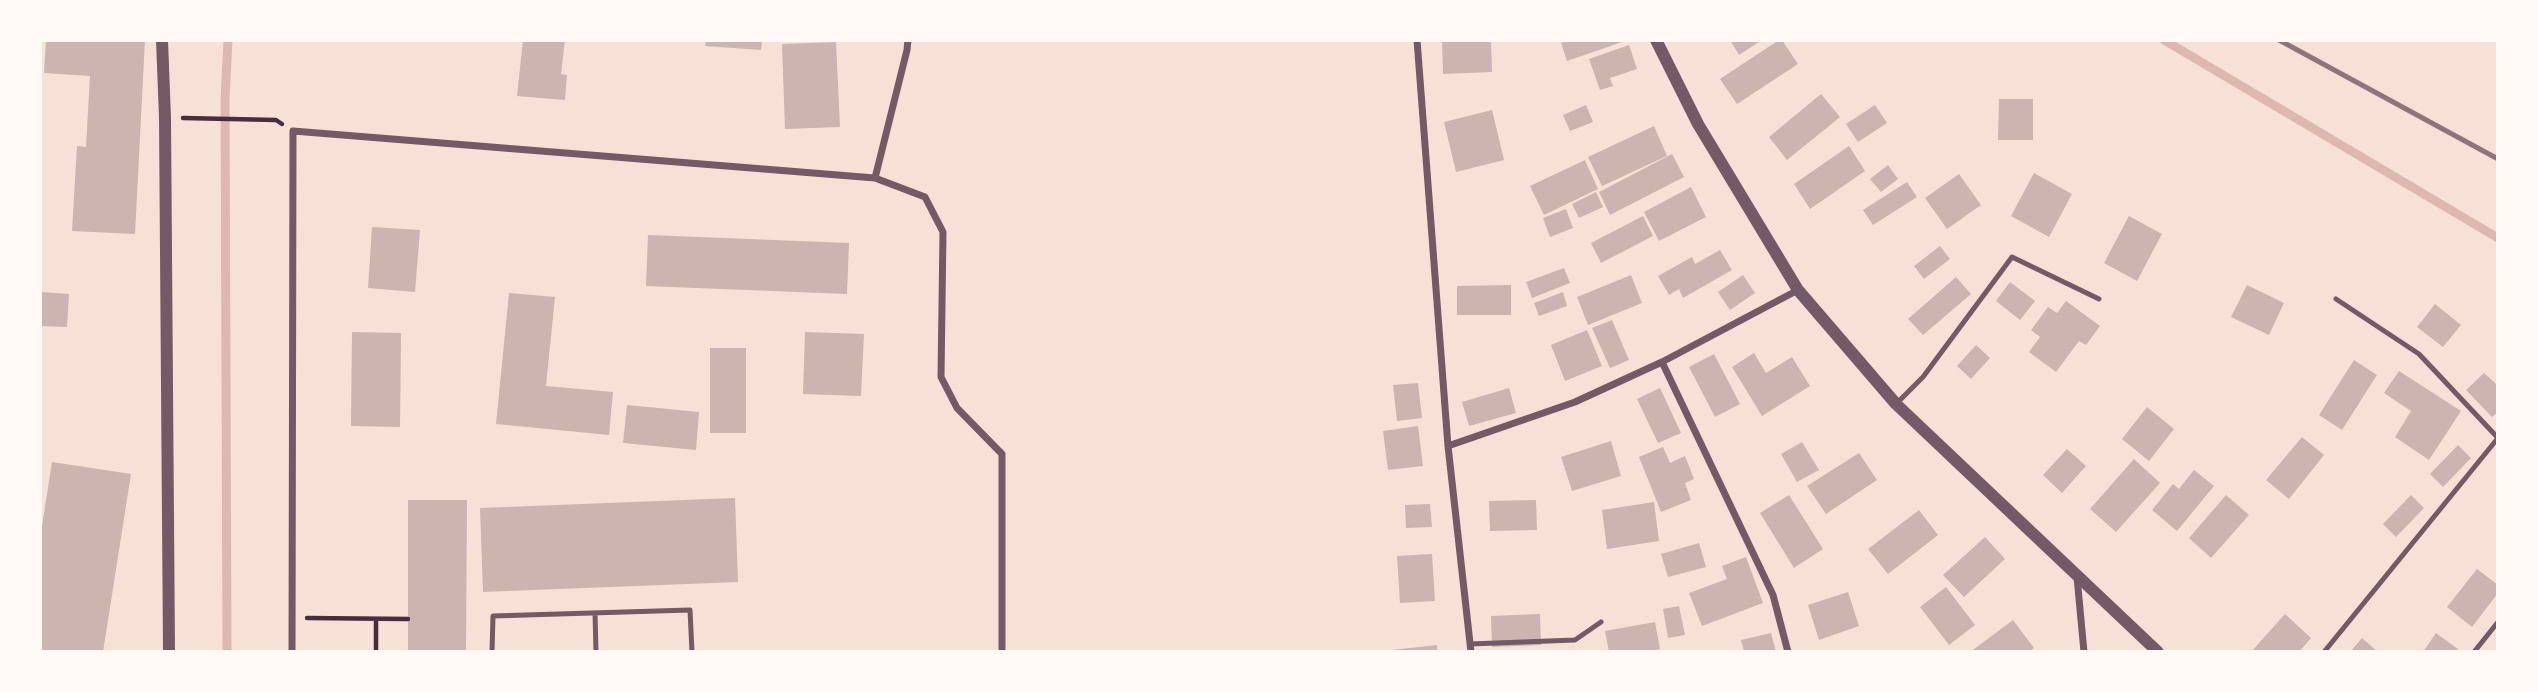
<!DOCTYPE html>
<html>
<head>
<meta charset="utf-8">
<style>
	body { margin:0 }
	#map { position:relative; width:2538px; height:692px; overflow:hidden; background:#f7e1d7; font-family:"Work Sans",sans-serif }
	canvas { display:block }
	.frame { position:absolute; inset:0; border:42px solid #fffaf5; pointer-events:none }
</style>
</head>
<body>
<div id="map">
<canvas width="2538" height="692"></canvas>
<div class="frame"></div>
</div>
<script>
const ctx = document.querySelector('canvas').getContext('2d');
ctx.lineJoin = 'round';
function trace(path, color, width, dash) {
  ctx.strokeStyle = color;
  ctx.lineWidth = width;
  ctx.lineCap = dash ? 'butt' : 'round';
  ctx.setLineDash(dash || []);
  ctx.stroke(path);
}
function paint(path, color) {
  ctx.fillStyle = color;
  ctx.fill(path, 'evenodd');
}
const stream = new Path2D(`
	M 2164,40 L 2498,238
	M 227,652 L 225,99 L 228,40`);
const building = new Path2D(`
	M 46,40 L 145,40 L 135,234 L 72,231 L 77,146 L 86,147 L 90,76 L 44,73 Z
	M 523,40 L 565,40 L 561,74 L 567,75 L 565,100 L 517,96 Z
	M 706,40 L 762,40 L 761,50 L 705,46 Z
	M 1442,40 L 1491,40 L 1492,72 L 1443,74 Z
	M 1568,40 L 1624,40 L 1625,41 L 1567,61 L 1561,43 Z
	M 1730,40 L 1762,40 L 1739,55 Z
	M 1779,40 L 1782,40 L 1798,64 L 1737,104 L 1720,79 Z
	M 836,42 L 840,127 L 785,129 L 782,44 Z
	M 1629,45 L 1637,69 L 1610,78 L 1613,86 L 1600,90 L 1589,59 Z
	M 1821,94 L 1840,117 L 1787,160 L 1769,137 Z
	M 1999,99 L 2033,99 L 2033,140 L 1998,140 Z
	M 1586,105 L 1593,122 L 1570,131 L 1563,115 Z
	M 1875,105 L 1887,123 L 1858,142 L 1846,124 Z
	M 1492,110 L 1504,160 L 1456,172 L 1444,122 Z
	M 1654,126 L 1667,156 L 1602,186 L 1588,157 Z
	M 1849,146 L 1865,171 L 1810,209 L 1794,184 Z
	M 1672,154 L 1684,177 L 1610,215 L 1599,192 Z
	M 1585,160 L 1598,189 L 1544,215 L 1530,186 Z
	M 1888,165 L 1898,179 L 1881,192 L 1870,179 Z
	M 2034,173 L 2072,194 L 2049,237 L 2011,216 Z
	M 1959,174 L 1981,205 L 1947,229 L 1925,198 Z
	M 1907,182 L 1917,197 L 1873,225 L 1863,210 Z
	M 1691,187 L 1706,217 L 1659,241 L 1644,212 Z
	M 1596,192 L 1603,207 L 1579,218 L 1572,204 Z
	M 1566,209 L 1573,228 L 1550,237 L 1543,218 Z
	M 1643,216 L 1653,236 L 1601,263 L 1591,243 Z
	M 2129,216 L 2162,234 L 2137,281 L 2104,263 Z
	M 372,227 L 420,230 L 415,292 L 368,288 Z
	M 648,235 L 849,243 L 847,294 L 646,286 Z
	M 1940,246 L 1950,259 L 1924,279 L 1914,266 Z
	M 1720,250 L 1732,270 L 1683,298 L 1679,289 L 1669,295 L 1658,276 L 1692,257 L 1695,264 Z
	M 1564,268 L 1570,283 L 1532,298 L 1526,282 Z
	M 1631,275 L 1642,303 L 1588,325 L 1577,297 Z
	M 1743,275 L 1755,293 L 1730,310 L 1718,292 Z
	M 1956,277 L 1971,294 L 1923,335 L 1908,319 Z
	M 2010,282 L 2035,301 L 2020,320 L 1996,301 Z
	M 1511,285 L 1511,315 L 1457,315 L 1457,286 Z
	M 2247,285 L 2284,303 L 2269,335 L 2231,317 Z
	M 40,292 L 69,294 L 67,327 L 40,326 Z
	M 1563,292 L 1567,306 L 1539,316 L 1534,303 Z
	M 509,293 L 555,297 L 546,386 L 613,392 L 609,435 L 496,424 Z
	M 2066,301 L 2100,326 L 2086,345 L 2079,341 L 2056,372 L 2029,352 L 2040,337 L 2031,330 L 2048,307 L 2057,313 Z
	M 2435,304 L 2461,325 L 2443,347 L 2417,327 Z
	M 1612,320 L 1629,360 L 1610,368 L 1592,328 Z
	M 1587,330 L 1602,366 L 1565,381 L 1551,345 Z
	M 352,332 L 401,333 L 400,427 L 351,426 Z
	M 805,332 L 864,334 L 861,396 L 803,394 Z
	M 1976,345 L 1990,358 L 1971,379 L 1957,366 Z
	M 710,348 L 746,348 L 746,433 L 710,433 Z
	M 1754,353 L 1766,373 L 1792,357 L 1810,386 L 1762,416 L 1732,367 Z
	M 1714,354 L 1740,404 L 1715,417 L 1689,367 Z
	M 2354,360 L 2377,375 L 2342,430 L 2319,415 Z
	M 2399,371 L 2461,411 L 2429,460 L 2395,437 L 2411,411 L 2384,393 Z
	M 2484,373 L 2496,384 L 2498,382 L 2498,412 L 2492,417 L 2466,390 Z
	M 1418,383 L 1422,418 L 1397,421 L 1393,385 Z
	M 1509,388 L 1516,413 L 1469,426 L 1462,402 Z
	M 1660,388 L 1681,433 L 1658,443 L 1637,399 Z
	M 627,405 L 699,412 L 696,450 L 623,443 Z
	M 2147,407 L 2174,429 L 2149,461 L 2122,439 Z
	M 1418,426 L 1423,466 L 1388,470 L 1383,431 Z
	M 2302,437 L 2324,455 L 2289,499 L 2266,480 Z
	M 1611,441 L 1621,476 L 1572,491 L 1561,457 Z
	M 1802,442 L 1819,470 L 1797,482 L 1781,454 Z
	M 2458,445 L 2471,458 L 2443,487 L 2430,474 Z
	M 1663,447 L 1670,463 L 1685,456 L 1694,479 L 1685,483 L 1691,500 L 1661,512 L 1639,457 Z
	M 2067,449 L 2086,466 L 2062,493 L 2043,475 Z
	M 1859,453 L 1877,480 L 1826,514 L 1807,486 Z
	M 2134,459 L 2160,483 L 2116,532 L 2090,509 Z
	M 52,462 L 131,474 L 103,652 L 40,652 L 40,539 Z
	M 2194,470 L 2214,486 L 2177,531 L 2152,510 L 2173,484 L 2179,489 Z
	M 1789,495 L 1823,549 L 1794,568 L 1760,513 Z
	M 2226,495 L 2249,515 L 2211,558 L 2189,538 Z
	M 2411,495 L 2424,508 L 2396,537 L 2383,524 Z
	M 735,498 L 738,582 L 483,592 L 480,508 Z
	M 408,500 L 467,500 L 466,652 L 408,652 Z
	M 1536,500 L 1537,530 L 1490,531 L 1489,501 Z
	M 1654,502 L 1659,541 L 1607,549 L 1602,510 Z
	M 1430,504 L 1432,527 L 1406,528 L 1405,505 Z
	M 1919,510 L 1938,535 L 1888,574 L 1868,549 Z
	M 1985,537 L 2005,559 L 1964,597 L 1943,575 Z
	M 1699,543 L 1706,567 L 1668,577 L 1661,554 Z
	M 1432,554 L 1435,601 L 1400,603 L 1397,556 Z
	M 1746,557 L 1763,603 L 1702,626 L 1689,593 L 1727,579 L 1722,566 Z
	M 2477,569 L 2498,585 L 2498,593 L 2472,627 L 2447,607 Z
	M 1946,587 L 1975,625 L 1949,645 L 1920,607 Z
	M 1848,592 L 1859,626 L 1819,640 L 1808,605 Z
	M 1679,606 L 1685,635 L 1668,638 L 1663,609 Z
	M 1540,614 L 1541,645 L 1492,647 L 1491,616 Z
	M 2285,614 L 2311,638 L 2299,652 L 2251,652 Z
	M 2013,620 L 2034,648 L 2028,652 L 1970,652 Z
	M 1655,622 L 1660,649 L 1647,652 L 1609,652 L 1605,631 Z
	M 1771,633 L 1776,652 L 1744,652 L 1741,640 Z
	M 2436,633 L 2458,649 L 2457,652 L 2423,652 Z
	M 2362,638 L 2378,652 L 2350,652 Z
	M 1437,645 L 1437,652 L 1392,652 L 1392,650 Z`);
const path = new Path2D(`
	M 183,118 L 276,120 L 282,124
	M 307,618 L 408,619
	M 376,652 L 376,619`);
const service = new Path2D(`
	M 2336,299 L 2419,354 L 2498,438
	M 1896,404 L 1923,377 L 2012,257 L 2099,299
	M 595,613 L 596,652
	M 1470,644 L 1575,640 L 1601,622
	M 492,652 L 493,616 L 690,610 L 692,652
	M 2324,652 L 2498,438
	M 2474,652 L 2498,622`);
const minor = new Path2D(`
	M 1417,40 L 1448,446 L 1471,652
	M 875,178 L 925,197 L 943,232 L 941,377 L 957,408 L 1002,454 L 1002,652
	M 1662,362 L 1773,595 L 1788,652
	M 1448,446 L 1575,402 L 1662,362 L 1798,290
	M 2077,577 L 2084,652
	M 292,652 L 293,131 L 875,178 L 907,50 L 908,40`);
const tertiary = new Path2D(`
	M 162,40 L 165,118 L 169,652
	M 1656,40 L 1698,124 L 1798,290 L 1896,404 L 2158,652`);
const rail = new Path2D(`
	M 2279,40 L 2498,159`);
trace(stream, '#dcb8b0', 9);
paint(building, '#ccb4b1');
trace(path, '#4a2c40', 4.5);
trace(service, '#755966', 5);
trace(minor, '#755966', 7);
trace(tertiary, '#755966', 12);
trace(rail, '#8f747c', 5);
</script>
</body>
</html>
